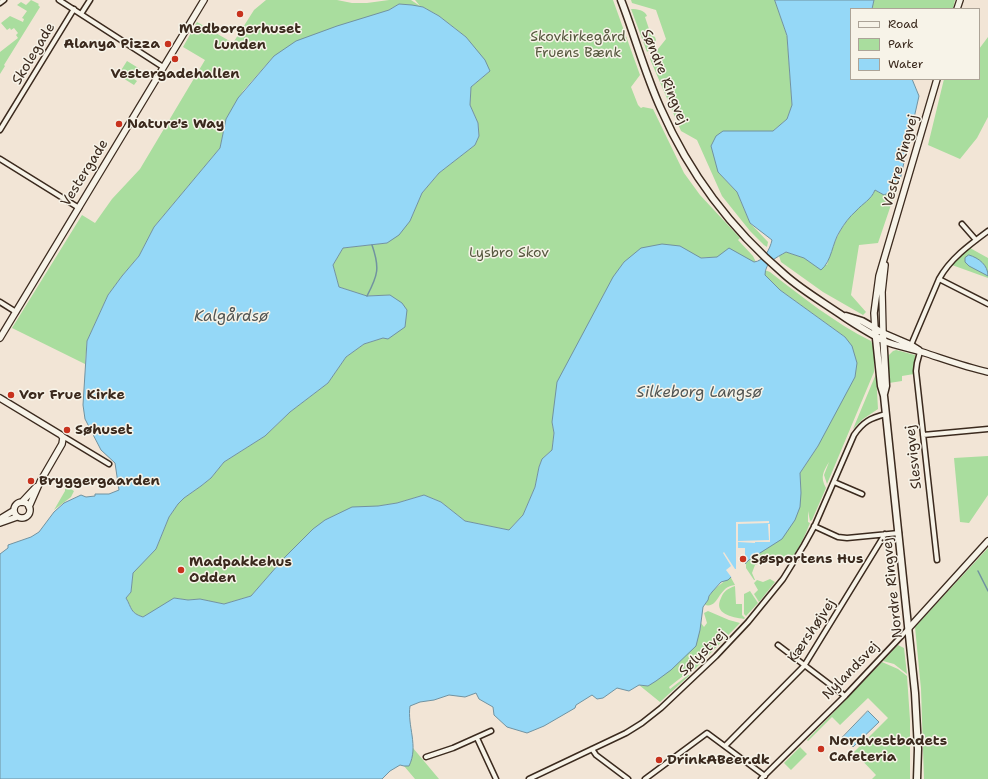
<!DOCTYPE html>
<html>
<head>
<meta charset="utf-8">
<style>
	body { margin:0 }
	#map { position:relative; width:988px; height:779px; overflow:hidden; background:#f2e5d6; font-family:"Shantell Sans",sans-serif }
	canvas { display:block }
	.legend { position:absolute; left:850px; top:8px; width:130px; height:72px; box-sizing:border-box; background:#f7f3e8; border:1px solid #aca397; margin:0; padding:5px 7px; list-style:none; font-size:12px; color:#3b2a1e }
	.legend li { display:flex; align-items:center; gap:8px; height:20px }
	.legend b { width:20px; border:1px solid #aca397 }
</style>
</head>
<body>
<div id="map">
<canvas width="988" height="779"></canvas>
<ul class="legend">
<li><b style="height:5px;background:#f7f3e8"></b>Road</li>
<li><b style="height:11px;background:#a9dd9e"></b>Park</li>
<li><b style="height:11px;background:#95d8f7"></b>Water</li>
</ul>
</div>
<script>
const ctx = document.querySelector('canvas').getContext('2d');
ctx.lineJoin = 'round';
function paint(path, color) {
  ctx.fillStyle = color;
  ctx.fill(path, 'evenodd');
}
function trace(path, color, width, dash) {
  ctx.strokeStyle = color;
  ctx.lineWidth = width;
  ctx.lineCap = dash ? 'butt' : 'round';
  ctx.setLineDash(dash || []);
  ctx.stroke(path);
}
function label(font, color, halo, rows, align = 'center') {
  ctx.font = font + ' "Shantell Sans",sans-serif';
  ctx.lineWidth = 3;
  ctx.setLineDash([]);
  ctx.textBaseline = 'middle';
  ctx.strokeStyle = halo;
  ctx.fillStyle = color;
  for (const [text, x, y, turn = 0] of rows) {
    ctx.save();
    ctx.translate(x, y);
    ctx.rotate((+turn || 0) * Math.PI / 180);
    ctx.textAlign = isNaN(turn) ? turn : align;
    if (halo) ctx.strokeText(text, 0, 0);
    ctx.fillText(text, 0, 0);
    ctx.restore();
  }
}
const green = new Path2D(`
	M 31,0 L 39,4 L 38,5 L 40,7 L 4,65 L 5,66 L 0,74 L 0,52 L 18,38 L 16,35 L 18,33 L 14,28 L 11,30 L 10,28 L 7,30 L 1,23 L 10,16 L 23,22 L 24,19 L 22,18 L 27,11 L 17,5 L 21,2 L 26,5 Z
	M 266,0 L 337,0 L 352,3 L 367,3 L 389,0 L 411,0 L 420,6 L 415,0 L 613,0 L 640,75 L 631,87 L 638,105 L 641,108 L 643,107 L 653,109 L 684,173 L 700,195 L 740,238 L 738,240 L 753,256 L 756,262 L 717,257 L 624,262 C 591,308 573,369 552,422 L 554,433 L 552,450 L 542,459 L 539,467 L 535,487 L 523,515 L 509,530 L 465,521 L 441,502 L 424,495 L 397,503 L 378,506 L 313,529 L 285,557 L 251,596 L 224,604 L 200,599 L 188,600 L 174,598 L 158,610 L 143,617 C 130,613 132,608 126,598 L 131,592 L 133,572 L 156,549 L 169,517 L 178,504 L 184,498 L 201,486 L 211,478 L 224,462 L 265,436 L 290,412 L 328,383 L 346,357 L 364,344 L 383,338 L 390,295 L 367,296 L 339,287 L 333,265 L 343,248 L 387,243 L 410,221 L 422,193 L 439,173 L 475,145 L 479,136 L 478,123 L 470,105 L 471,87 L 490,71 L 466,37 L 439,16 L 423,7 L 399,4 L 389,10 L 274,56 L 243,91 L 226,119 L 220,148 L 154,227 L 139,256 L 122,276 L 108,295 L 87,341 L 85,364 L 12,328 L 82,215 L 95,223 L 112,199 L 140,169 L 205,60 L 183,47 L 197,22 L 233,43 L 254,10 Z
	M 631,0 L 775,0 L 787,36 L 792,105 L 787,119 L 773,131 L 723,131 L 718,172 L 737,192 L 750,223 L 768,242 L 767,247 L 764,245 L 750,231 L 722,196 L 697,140 L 681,131 L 650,59 L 666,39 L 656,10 L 632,3 Z
	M 874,0 L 955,0 L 953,9 L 872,9 Z
	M 631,9 C 637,9 645,10 647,16 L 645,17 L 651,35 L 655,37 L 656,40 C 654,45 651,49 647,52 Z
	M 988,37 L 988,117 L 977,138 L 960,159 L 928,145 L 944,79 L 979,79 L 979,49 Z
	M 127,61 L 140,69 L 134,79 L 137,81 L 134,85 L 118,75 Z
	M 875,190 L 884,195 L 892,191 L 894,196 L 878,243 L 859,245 L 851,295 L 866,312 L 863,315 L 823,292 L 781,262 L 779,256 L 786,252 L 827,265 C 834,243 839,228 856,210 C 863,203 871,200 875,190 Z
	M 970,248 L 988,258 L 988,278 L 952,265 Z
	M 765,270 L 770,272 C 802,297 835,323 871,341 L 874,349 L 874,372 L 827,484 L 824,475 L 829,462 C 823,472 820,477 826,488 L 812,520 L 810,521 L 808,511 L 808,522 L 810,523 C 805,535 798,553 788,561 L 771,558 L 766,562 L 762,562 L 755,565 L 752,573 L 755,580 L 754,580 L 746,568 L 746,563 L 759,553 L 801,493 L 800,473 L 818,446 L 845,337 L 780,290 L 765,275 Z
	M 896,350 L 915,355 L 914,374 L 902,376 L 902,381 L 889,383 L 889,355 L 893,351 Z
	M 876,374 L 878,409 L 863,419 L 853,429 Z
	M 988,456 L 988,495 L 969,523 L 960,522 L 954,458 Z
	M 53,478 L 74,491 L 71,497 L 54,510 L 65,491 L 65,488 L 53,479 Z
	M 988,548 L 988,779 L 924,779 L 921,689 L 915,627 Z
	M 730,576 L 735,585 C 718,586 719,609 705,605 C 708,600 709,595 713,591 C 718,585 725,582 730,576 Z
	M 770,579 L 775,582 L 759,602 L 754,594 L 758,590 L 754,583 L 757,580 L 763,582 Z
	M 735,586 L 736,604 L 742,604 L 742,615 L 745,618 L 744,619 C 732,617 713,614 721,598 C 724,591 727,589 735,586 Z
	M 750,591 L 758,603 L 746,616 L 744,614 L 744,594 Z
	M 708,611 L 729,620 L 740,623 L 695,669 L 692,669 L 669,687 L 670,689 L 688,675 L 690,675 L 660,702 L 639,685 L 648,686 L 700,630 L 701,623 L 704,627 L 707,623 L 704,613 Z
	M 898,645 L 904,648 L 907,674 L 894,664 L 883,661 Z
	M 882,662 L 898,669 L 907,676 L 910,720 L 910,779 L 872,779 L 876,775 L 854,752 L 888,718 L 868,698 L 840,725 L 832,717 L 808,741 L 807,740 Z
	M 800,747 L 807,754 L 791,770 L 784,763 Z
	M 413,748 L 439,779 L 415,779 L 404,766 L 409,765 L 411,760 Z`);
const water = new Path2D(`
	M 775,0 L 874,0 L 872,9 L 851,9 L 851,79 L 912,79 L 919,96 L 900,180 L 892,191 L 884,195 L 875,190 C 871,200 863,203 856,211 C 850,216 844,224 840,231 C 832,243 832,261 821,270 L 804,258 L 786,252 C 776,258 765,262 765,275 L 780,290 L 845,337 L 852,346 L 857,363 L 855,377 L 818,446 L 800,473 L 801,493 L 800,507 L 795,520 L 782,539 L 749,560 L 728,580 L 721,582 L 712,592 L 709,596 L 708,600 L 703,607 L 700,630 L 696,646 L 671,670 L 656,681 L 648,686 L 639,685 L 629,691 L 617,688 L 603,698 L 597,699 L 592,695 L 576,705 L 575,708 L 544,726 L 527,733 L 507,727 L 494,715 L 493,707 L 479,699 L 476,693 L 465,697 L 449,695 L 434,700 L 420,702 L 410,706 C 407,726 419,746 409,766 L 404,766 L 400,765 L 390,771 L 382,779 L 0,779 L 0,554 L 8,548 L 8,545 L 31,537 L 39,532 L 54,512 L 64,503 L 81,495 L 86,497 L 95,496 L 95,494 L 109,494 L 119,490 L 115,463 L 101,450 L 85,419 L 83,405 L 87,341 L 108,295 L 122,276 L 139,256 L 154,227 L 220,148 L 226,119 L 238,98 L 274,56 L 296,41 L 337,26 L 389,10 L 399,4 L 412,5 L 423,7 L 439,16 L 466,37 L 485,60 L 490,71 L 471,87 L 470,105 L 478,123 L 479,136 L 475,145 L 439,173 L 422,193 L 410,221 L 399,235 L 387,243 L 343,248 L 333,265 L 339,287 L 367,296 L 390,295 L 402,303 L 407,310 L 405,327 L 388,339 L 383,338 L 364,344 L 346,357 L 328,383 L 290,412 L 265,436 L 224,462 L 211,478 L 201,486 L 184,498 L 178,504 L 169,517 L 156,549 L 133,573 L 131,592 L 126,598 C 132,608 130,613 143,617 L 174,598 L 188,600 L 200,599 L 224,604 L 251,596 L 285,557 L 313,529 L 325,520 L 352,507 L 378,506 L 397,503 L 424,495 L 441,502 L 465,521 L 509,530 L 523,515 L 535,487 L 539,467 L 542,459 L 552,450 L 554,433 L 552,422 L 557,382 L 613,277 L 624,262 L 641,248 L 662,244 L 680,246 L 701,258 L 717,257 L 729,248 L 754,262 C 764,261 770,249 772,240 L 750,223 L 737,192 L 718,172 L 711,146 L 716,136 L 723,131 L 773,131 L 787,119 L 792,105 L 787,36 Z
	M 969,255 C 979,258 988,265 988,276 L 969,266 L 965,262 L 965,258 Z
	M 868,711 L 879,722 L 853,747 L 843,737 Z`);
const pier = new Path2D(`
	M 769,521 L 769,523 L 738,524 L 738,541 L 769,540 L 768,524 L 770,524 L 770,542 L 755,542 L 755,543 L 738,542 L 738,548 L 745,548 L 745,566 L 732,578 L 726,570 L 731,566 L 723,553 L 724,552 L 735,569 L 736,569 L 736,522 Z`);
const stream = new Path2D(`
	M 367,296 C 378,275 380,268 372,245
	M 978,571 L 988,591`);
const street = new Path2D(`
	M 59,0 L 163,67
	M 0,3 L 4,0
	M 81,14 L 90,0
	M 0,130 L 74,9
	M 0,159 L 79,208
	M 962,224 L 976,240
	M 939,279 L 988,304
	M 0,302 L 16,312
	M 911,345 L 939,279 C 950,259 969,245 988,231
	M 920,352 L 917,363 L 916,371 L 937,560
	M 61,435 L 109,464
	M 923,435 L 988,429
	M 834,482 L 862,494
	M 814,526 L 838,537 L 847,538 L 899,533
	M 778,645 L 845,696
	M 477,738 L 496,779
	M 725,746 L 804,666 L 885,534
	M 592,749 L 596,755 L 628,779
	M 426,757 L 453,748 L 491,731
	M 529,779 L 626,733 L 642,723 L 661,708 L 716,656 L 748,622 L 783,579 L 804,545 L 815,525 L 854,435 C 863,422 870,418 886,414
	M 645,779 L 707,733 L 765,776
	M 761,779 L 845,696 L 909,628`);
const secondary = new Path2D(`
	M 957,9 L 960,0
	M 885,265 L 882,292 L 883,333 L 911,345 L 919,350
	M 875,329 L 874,313 L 879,276 L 937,79
	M 0,338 L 204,0
	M 882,338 L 884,341 C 896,346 909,348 922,352 C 944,359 965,367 988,372
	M 0,398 L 61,435 L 63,438 L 62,444 L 40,482 L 29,507
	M14 510a8 8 0 1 1 16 0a8 8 0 1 1-16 0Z
	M 22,502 L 36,487
	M 0,519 L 13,511
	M 0,523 L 17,517
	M 909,628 L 988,541`);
const primary = new Path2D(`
	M 621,0 C 635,36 645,74 661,109 C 689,173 731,229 785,275 C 802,290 821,301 840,314 C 854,324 868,332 884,341
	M 846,316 L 862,321 L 883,333 L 886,386 L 884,394
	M 875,329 L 881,386 L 884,396 L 915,693 L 918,749 L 917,779`);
const markers = [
	[240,14,4,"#c8321e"],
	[168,44,4,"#c8321e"],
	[175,59,4,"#c8321e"],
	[119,124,4,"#c8321e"],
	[11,395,4,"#c8321e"],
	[67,430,4,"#c8321e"],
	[31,481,4,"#c8321e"],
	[743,559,4,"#c8321e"],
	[181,570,4,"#c8321e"],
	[821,749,4,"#c8321e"],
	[659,760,4,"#c8321e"]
];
const poiNames = [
	["Medborgerhuset",240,29,"center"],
	["Lunden",240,45,"center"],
	["Alanya Pizza",160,44,"right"],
	["Vestergadehallen",175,74,"center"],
	["Nature's Way",127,124],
	["Vor Frue Kirke",19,395],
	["Søhuset",75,430],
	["Bryggergaarden",39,481],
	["Søsportens Hus",751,559],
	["Madpakkehus",189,562],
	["Odden",189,578],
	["Nordvestbadets",829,741],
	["Cafeteria",829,757],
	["DrinkABeer.dk",667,760]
];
const parkNames = [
	["Skovkirkegård",578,37],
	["Fruens Bænk",578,53],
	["Lysbro Skov",509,253]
];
const streetNames = [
	["Skolegade",34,54,-59],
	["Søndre Ringvej",664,77,68],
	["Vestre Ringvej",901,161,-74],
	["Vestergade",85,173,-58],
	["Slesvigvej",914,457,-96],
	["Nordre Ringvej",893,588,-96],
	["Kærshøjvej",812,631,-56],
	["Sølystvej",703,653,-44],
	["Nylandsvej",851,671,-46]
];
const waterNames = [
	["Kalgårdsø",231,317],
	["Silkeborg Langsø",699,393]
];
paint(green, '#a9dd9e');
paint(water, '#95d8f7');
trace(water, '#7192a0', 1);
paint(pier, '#f2e5d6');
trace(stream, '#7192a0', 1.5);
trace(street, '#3b2a1e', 7);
trace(secondary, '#3b2a1e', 8);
trace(primary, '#3b2a1e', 9);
trace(street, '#f7f3e8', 4);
trace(secondary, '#f7f3e8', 5.5);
trace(primary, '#f7f3e8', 6);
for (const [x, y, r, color] of markers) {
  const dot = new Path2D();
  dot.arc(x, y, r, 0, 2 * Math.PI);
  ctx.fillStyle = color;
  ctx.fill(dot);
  trace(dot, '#f7f3e8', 1.5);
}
label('bold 14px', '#3b2a1e', '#f7f3e8', poiNames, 'left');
label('14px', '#56573e', '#f7f3e8', parkNames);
label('14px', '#3b2a1e', '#f7f3e8', streetNames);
label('italic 15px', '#525654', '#f7f3e8', waterNames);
</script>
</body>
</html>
